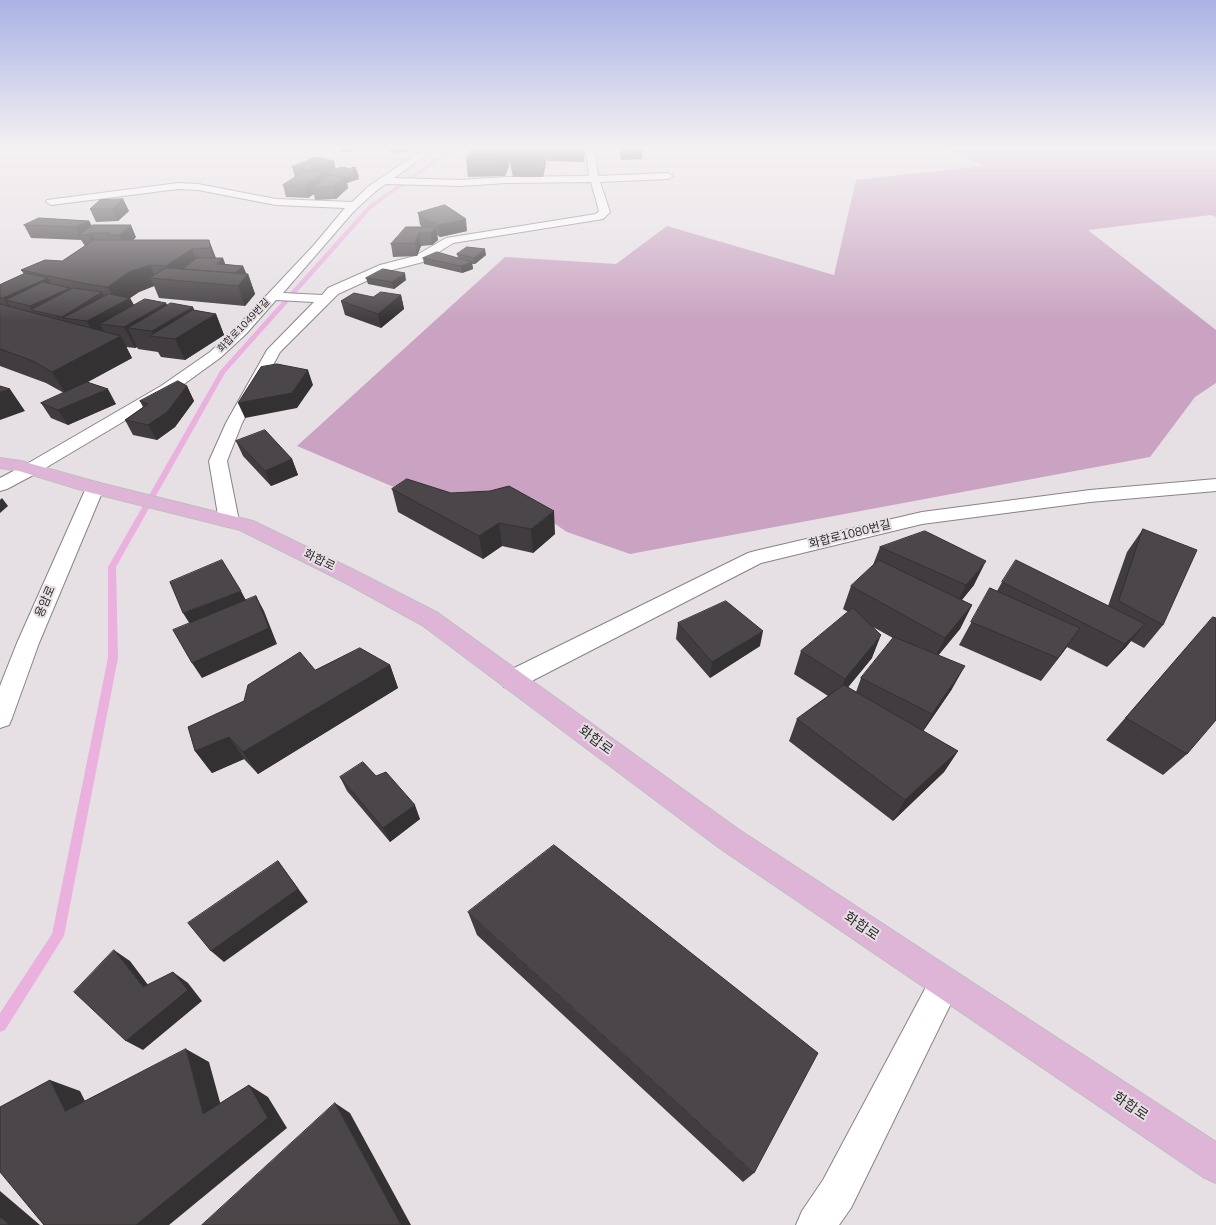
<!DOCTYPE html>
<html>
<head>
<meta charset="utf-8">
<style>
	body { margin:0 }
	canvas { display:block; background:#e6e0e4 }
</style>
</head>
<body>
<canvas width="1216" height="1225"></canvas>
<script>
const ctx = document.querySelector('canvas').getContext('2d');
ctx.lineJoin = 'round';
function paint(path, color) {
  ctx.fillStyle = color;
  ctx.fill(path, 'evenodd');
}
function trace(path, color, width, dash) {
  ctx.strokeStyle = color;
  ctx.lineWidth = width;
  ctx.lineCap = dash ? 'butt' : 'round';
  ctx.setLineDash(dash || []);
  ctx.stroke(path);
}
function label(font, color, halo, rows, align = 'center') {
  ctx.font = font + ' "Nunito Sans","Noto Sans KR",sans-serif';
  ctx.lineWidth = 4;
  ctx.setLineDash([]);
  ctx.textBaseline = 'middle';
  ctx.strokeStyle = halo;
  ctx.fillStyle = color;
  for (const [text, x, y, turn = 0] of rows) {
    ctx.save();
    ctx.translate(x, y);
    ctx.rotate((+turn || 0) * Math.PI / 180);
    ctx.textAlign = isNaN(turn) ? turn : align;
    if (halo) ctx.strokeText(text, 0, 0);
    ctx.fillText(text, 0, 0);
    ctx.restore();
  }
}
const green = new Path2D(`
	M 947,149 L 1216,149 L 1216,217 L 1211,215 L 1088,230 L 1216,330 L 1216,383 L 1195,397 L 1150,457 L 630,554 L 567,532 L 518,499 L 448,510 L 297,446 L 505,257 L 616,264 L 667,226 L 834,275 L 856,180 L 984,166 Z`);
const stream = new Path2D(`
	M 450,149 L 455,149 L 372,208 L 225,373 L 116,567 L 118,658 L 64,936 L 5,1030 L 0,1032 L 0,1013 L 52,934 L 108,658 L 108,567 L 220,371 L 368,206 Z`);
const minor = new Path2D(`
	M 424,149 L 435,149 L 394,178 L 461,180 L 506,177 L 589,176 L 586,149 L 595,149 L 598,176 L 668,173 L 673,176 L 668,179 L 600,182 L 610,212 L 603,219 L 453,243 L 423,262 L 388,271 L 338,294 L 280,352 L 242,423 L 227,461 L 239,521 L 236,525 L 229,527 L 222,525 L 219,521 L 209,461 L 226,423 L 267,350 L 314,302 L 276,300 L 246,334 L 220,358 L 173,392 L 37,473 L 7,489 L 0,491 L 0,478 L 25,465 L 161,386 L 210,352 L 236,328 L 314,245 L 345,208 L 276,205 L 198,190 L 178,189 L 51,205 L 46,202 L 47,200 L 178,183 L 198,184 L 276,199 L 352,202 L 369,186 ZM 591,182 L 599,211 L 596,214 L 446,238 L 415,256 L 380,265 L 328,288 L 322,295 L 283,293 L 354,211 L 377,190 L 386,184 L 461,186 L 506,183 Z
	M 1216,479 L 1216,491 L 1090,502 L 922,524 L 761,563 L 520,687 L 512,689 L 504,687 L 500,680 L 504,673 L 748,553 L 755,551 L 922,512 L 1090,490 Z
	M 95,482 L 102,484 L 104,488 L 39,643 L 12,718 L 9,725 L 0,728 L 0,686 L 17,643 L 86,488 L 88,484 Z
	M 945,967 L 956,972 L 961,983 L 851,1208 L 839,1225 L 796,1225 L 802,1211 L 823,1180 L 934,972 Z`);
const major = new Path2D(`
	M 0,458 L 21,461 L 100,483 L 253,521 L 358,572 L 438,613 L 738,829 L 1216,1142 L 1216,1183 L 1203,1177 L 718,847 L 422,625 L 344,582 L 240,530 L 88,492 L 19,471 L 0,468 Z`);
const wall = new Path2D(`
	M 339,149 L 358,149 L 346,152 L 340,151 Z
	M 387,149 L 413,149 L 397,153 L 387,151 Z
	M 476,149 L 585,149 L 585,154 L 583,162 L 547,161 L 545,152 L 546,163 L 543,177 L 513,177 L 510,162 L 509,162 L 509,166 L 505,176 L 468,177 L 466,160 L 469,156 L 469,155 L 476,150 Z
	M 620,149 L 642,149 L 642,159 L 621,160 Z
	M 292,167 L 357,171 L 359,177 L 358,177 L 359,179 L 347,183 L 348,188 L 336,199 L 315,200 L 314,194 L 308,198 L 286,197 L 283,185 L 295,177 Z
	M 123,199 L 129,211 L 118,221 L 96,222 L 90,209 Z
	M 418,213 L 467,231 L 440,237 L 437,235 L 438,240 L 432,245 L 421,246 L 417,256 L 393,257 L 391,244 L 422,227 L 420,225 Z
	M 89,221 L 92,226 L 136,237 L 133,240 L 209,240 L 216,258 L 225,264 L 243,266 L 246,274 L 248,274 L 255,294 L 245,306 L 159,298 L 154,286 L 139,292 L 130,298 L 134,305 L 166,303 L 167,305 L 216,314 L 224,335 L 185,360 L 161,357 L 158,352 L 138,349 L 137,347 L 135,348 L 126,347 L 132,358 L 87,382 L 116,404 L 68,425 L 51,418 L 41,403 L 64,393 L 46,383 L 0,366 L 0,285 L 24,274 L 21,270 L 62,261 L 85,246 L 81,240 L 31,238 L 24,225 Z
	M 457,254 L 486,255 L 475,264 L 472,264 L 473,269 L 462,273 L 424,264 L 423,258 L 458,258 Z
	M 366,278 L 406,280 L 394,289 L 368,284 Z
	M 401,295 L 404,309 L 381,328 L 345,315 L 341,301 L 373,297 Z
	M 187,386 L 194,401 L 175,427 L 157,440 L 133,435 L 125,420 L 143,407 L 140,401 Z
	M 236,441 L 292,459 L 298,475 L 271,486 L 243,456 Z
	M 392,489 L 555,534 L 533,553 L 502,546 L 483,559 L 398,512 Z
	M 1143,529 L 1163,625 L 1144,648 L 1131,641 L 1126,647 L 1107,667 L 1067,647 L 1041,681 L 959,645 L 990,588 L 997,591 L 1002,582 L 1108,606 L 1127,552 Z
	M 880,547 L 974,585 L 962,600 L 972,605 L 960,629 L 938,655 L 952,689 L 923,731 L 958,751 L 944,772 L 893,821 L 789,741 L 797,719 L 828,696 L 794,674 L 801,651 L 848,612 L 843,609 L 851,586 L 873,565 ZM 873,627 L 893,638 L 861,678 L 856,692 L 848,687 L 872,658 Z
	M 1213,617 L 1187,754 L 1163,775 L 1106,740 Z
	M 678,623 L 760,646 L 710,678 L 676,639 Z
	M 390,665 L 398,688 L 258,774 L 244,759 L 212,773 L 195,751 L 315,670 Z
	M 376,776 L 420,819 L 390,842 L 347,791 L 340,777 Z
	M 468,912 L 754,1173 L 743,1182 L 477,935 Z`);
const shadedWall = new Path2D(`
	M 345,149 L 358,149 L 346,152 Z
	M 396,149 L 413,149 L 397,153 Z
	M 544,149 L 545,149 L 546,163 L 543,177 L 542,160 Z
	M 583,149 L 585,149 L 585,154 L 583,162 Z
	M 508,150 L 509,166 L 507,170 L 506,154 Z
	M 505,155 L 507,171 L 505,176 L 503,159 Z
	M 334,161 L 336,172 L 325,173 L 326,176 L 324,177 L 326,184 L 312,188 L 314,194 L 308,198 L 305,186 L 314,180 L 311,170 Z
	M 356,168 L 359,177 L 358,177 L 359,179 L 347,183 L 348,188 L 336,199 L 333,187 L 352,170 Z
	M 123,199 L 129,211 L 118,221 L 112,209 Z
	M 466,219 L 467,231 L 440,237 L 438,225 Z
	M 89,221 L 95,233 L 91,233 L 98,246 L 95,248 L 89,235 L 79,235 L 75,227 Z
	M 131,225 L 136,237 L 125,248 L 119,235 Z
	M 436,227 L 438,240 L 432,245 L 430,233 Z
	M 419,233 L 421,246 L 417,256 L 415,243 Z
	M 209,240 L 216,260 L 223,258 L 228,271 L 218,268 L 210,248 Z
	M 192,249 L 200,268 L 172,280 L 166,266 Z
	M 485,249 L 486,255 L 475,264 L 474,258 Z
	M 472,262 L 473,269 L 462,273 L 461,266 Z
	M 150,265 L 156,279 L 150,278 L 154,286 L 139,292 L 130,298 L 140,318 L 166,303 L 173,319 L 193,307 L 200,323 L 216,314 L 224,335 L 185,360 L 175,339 L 154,336 L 152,331 L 128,328 L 137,347 L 135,348 L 124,327 L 100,324 L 107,337 L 98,342 L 87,321 L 63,318 L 74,337 L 74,338 L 62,317 L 32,310 L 30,306 L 6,300 L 17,318 L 16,319 L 3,298 L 48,278 L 56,294 L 70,288 L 80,306 L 102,292 L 110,308 L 117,305 L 108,287 L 129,272 Z
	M 243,266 L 247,275 L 248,274 L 255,294 L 245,306 L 238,286 L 231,276 Z
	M 405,273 L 406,280 L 394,289 L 392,282 Z
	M 401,295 L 404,309 L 381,328 L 378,314 Z
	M 121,336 L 132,358 L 66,394 L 52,372 Z
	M 308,370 L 313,385 L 297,408 L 245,418 L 238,403 Z
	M 187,386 L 194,401 L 175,427 L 157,440 L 148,425 Z
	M 10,389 L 25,411 L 0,420 L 0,392 Z
	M 108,389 L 116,404 L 68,425 L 58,410 Z
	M 292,459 L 298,475 L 271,486 L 265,471 Z
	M 2,498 L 8,506 L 0,513 L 0,500 Z
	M 554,511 L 555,534 L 533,553 L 531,529 Z
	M 499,523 L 502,546 L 483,559 L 479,536 Z
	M 986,561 L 974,585 L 954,609 L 966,585 Z
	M 241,591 L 249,606 L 193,629 L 183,613 Z
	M 256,596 L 264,611 L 277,644 L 202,678 L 192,663 Z
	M 972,605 L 960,629 L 933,662 L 945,638 Z
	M 1145,624 L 1126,647 L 1107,667 L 1125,644 Z
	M 1080,628 L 1064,651 L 1041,681 L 1058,658 Z
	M 763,631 L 760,646 L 710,678 L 712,662 Z
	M 881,635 L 872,658 L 836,702 L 845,679 Z
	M 390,665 L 398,688 L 258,774 L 243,752 Z
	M 965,666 L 952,689 L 920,736 L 932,714 Z
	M 229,737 L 244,759 L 212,773 L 195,751 Z
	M 958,751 L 944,772 L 893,821 L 905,800 Z
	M 415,805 L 420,819 L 390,842 L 383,828 Z
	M 278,861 L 308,902 L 224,962 L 211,951 Z
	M 114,950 L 130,961 L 158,998 L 143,987 Z
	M 173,972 L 188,983 L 202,1001 L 143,1050 L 126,1041 Z
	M 186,1049 L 209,1062 L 226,1124 L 203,1114 Z
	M 50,1080 L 80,1091 L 95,1121 L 65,1111 Z
	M 249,1085 L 268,1097 L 287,1128 L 169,1225 L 136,1225 Z
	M 335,1103 L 350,1113 L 411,1225 L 401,1225 Z
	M 0,1191 L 40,1225 L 9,1225 L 0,1217 Z`);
const building = new Path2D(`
	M 509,149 L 544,149 L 542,160 L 511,161 Z
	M 508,150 L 506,154 L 469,155 L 470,151 Z
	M 505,155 L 503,159 L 466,160 L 468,156 Z
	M 316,157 L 334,161 L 311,170 L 292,167 Z
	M 342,167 L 350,169 L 353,167 L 356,168 L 352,170 L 357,171 L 353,172 L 357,173 L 344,178 L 345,177 L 332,175 L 325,173 Z
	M 305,171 L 323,173 L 305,186 L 283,185 Z
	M 330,175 L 345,177 L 333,187 L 312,188 Z
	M 123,199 L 112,209 L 90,209 L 100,200 Z
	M 445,205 L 466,219 L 438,225 L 435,222 L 428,222 L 418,213 Z
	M 39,218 L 89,221 L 75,227 L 24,225 Z
	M 93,225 L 131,225 L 119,235 L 107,235 L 110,233 L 91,233 L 89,235 L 79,235 Z
	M 406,227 L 436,227 L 430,233 L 419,233 L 415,243 L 391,244 Z
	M 94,240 L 209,240 L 210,248 L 192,249 L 166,266 L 150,265 L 129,272 L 108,287 L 92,285 L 21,270 L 45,260 L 62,261 Z
	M 467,247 L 485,249 L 474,258 L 457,254 Z
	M 437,252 L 472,262 L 461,266 L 423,258 Z
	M 197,258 L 223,258 L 217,264 L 243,266 L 235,273 L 183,269 Z
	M 166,268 L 248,274 L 238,286 L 150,278 Z
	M 383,269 L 405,273 L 392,282 L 366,278 Z
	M 26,273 L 48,278 L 3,298 L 0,298 L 0,285 Z
	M 43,282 L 70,288 L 30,306 L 6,300 Z
	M 73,288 L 102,292 L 62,317 L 31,310 Z
	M 381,292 L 401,295 L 378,314 L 341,301 L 354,293 L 373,297 Z
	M 109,294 L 130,298 L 87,321 L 63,318 Z
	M 145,299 L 166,303 L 124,327 L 100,324 Z
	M 171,303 L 193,307 L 152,331 L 128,328 Z
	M 0,304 L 121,336 L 52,372 L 33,361 L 0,349 Z
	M 193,310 L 216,314 L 175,339 L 150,336 Z
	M 277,364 L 308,370 L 292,393 L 238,403 L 261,367 Z
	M 178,381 L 187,386 L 167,412 L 148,425 L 125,420 L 148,404 L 140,401 Z
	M 87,382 L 108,389 L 58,410 L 41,403 Z
	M 0,386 L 10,389 L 0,392 Z
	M 265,430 L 292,459 L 265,471 L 236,441 Z
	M 407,479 L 451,493 L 490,491 L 509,486 L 554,511 L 531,529 L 499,523 L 479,536 L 392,489 Z
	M 1143,529 L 1197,550 L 1163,625 L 1119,601 Z
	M 925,531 L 986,561 L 966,585 L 880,547 Z
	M 222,560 L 241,591 L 183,613 L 170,582 Z
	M 879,560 L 972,605 L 945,638 L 851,586 Z
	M 1016,560 L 1145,624 L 1125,644 L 1002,582 Z
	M 990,588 L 1080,628 L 1058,658 L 971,622 Z
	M 256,596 L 269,628 L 192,663 L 173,630 Z
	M 726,601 L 763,631 L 712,662 L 678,623 Z
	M 853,608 L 881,635 L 845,679 L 801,651 Z
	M 1213,617 L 1216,618 L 1216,720 L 1187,754 L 1126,718 Z
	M 894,637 L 965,666 L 932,714 L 861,678 Z
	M 360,648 L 390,665 L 243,752 L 229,737 L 195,751 L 188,727 L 244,701 L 248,685 L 300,652 L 315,670 Z
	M 844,685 L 958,751 L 905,800 L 797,719 Z
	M 363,762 L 376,776 L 386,772 L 415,805 L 383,828 L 340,777 Z
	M 554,845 L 818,1053 L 754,1173 L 468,912 Z
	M 278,861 L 298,889 L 211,951 L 188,923 Z
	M 114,950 L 143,987 L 173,972 L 188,990 L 126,1041 L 74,992 Z
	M 186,1049 L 203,1114 L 249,1085 L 268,1118 L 136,1225 L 44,1225 L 0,1172 L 0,1107 L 50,1080 L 65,1111 Z
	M 335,1103 L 401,1225 L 202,1225 Z
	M 0,1217 L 9,1225 L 0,1225 Z`);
const farStreetnames = [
	["화합로1049번길",244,326,-46]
];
const streetNames = [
	["화합로1080번길",850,535,-14],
	["화합로",319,561,26],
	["용암로",46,602,-67]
];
const nearStreetnames = [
	["화합로",595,741,36],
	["화합로",861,927,34],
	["화합로",1130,1107,34]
];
paint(green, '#c9a3c1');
paint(stream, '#eab0de');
trace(minor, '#898387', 2);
trace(major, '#c0bfbf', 2);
paint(minor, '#fff');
paint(major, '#dfb5d7');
paint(wall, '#403c3f');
paint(shadedWall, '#343133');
paint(building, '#4a4649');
trace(building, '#343133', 1);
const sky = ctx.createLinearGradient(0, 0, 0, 321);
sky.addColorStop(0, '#a9b2e4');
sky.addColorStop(0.46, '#f4f1f3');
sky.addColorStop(1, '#f4f1f300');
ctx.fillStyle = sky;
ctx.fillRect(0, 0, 1216, 321);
label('10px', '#2c2a2b', '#e6e0e4', farStreetnames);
label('12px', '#2c2a2b', '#e6e0e4', streetNames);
label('14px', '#2c2a2b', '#e6e0e4', nearStreetnames);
</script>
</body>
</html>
